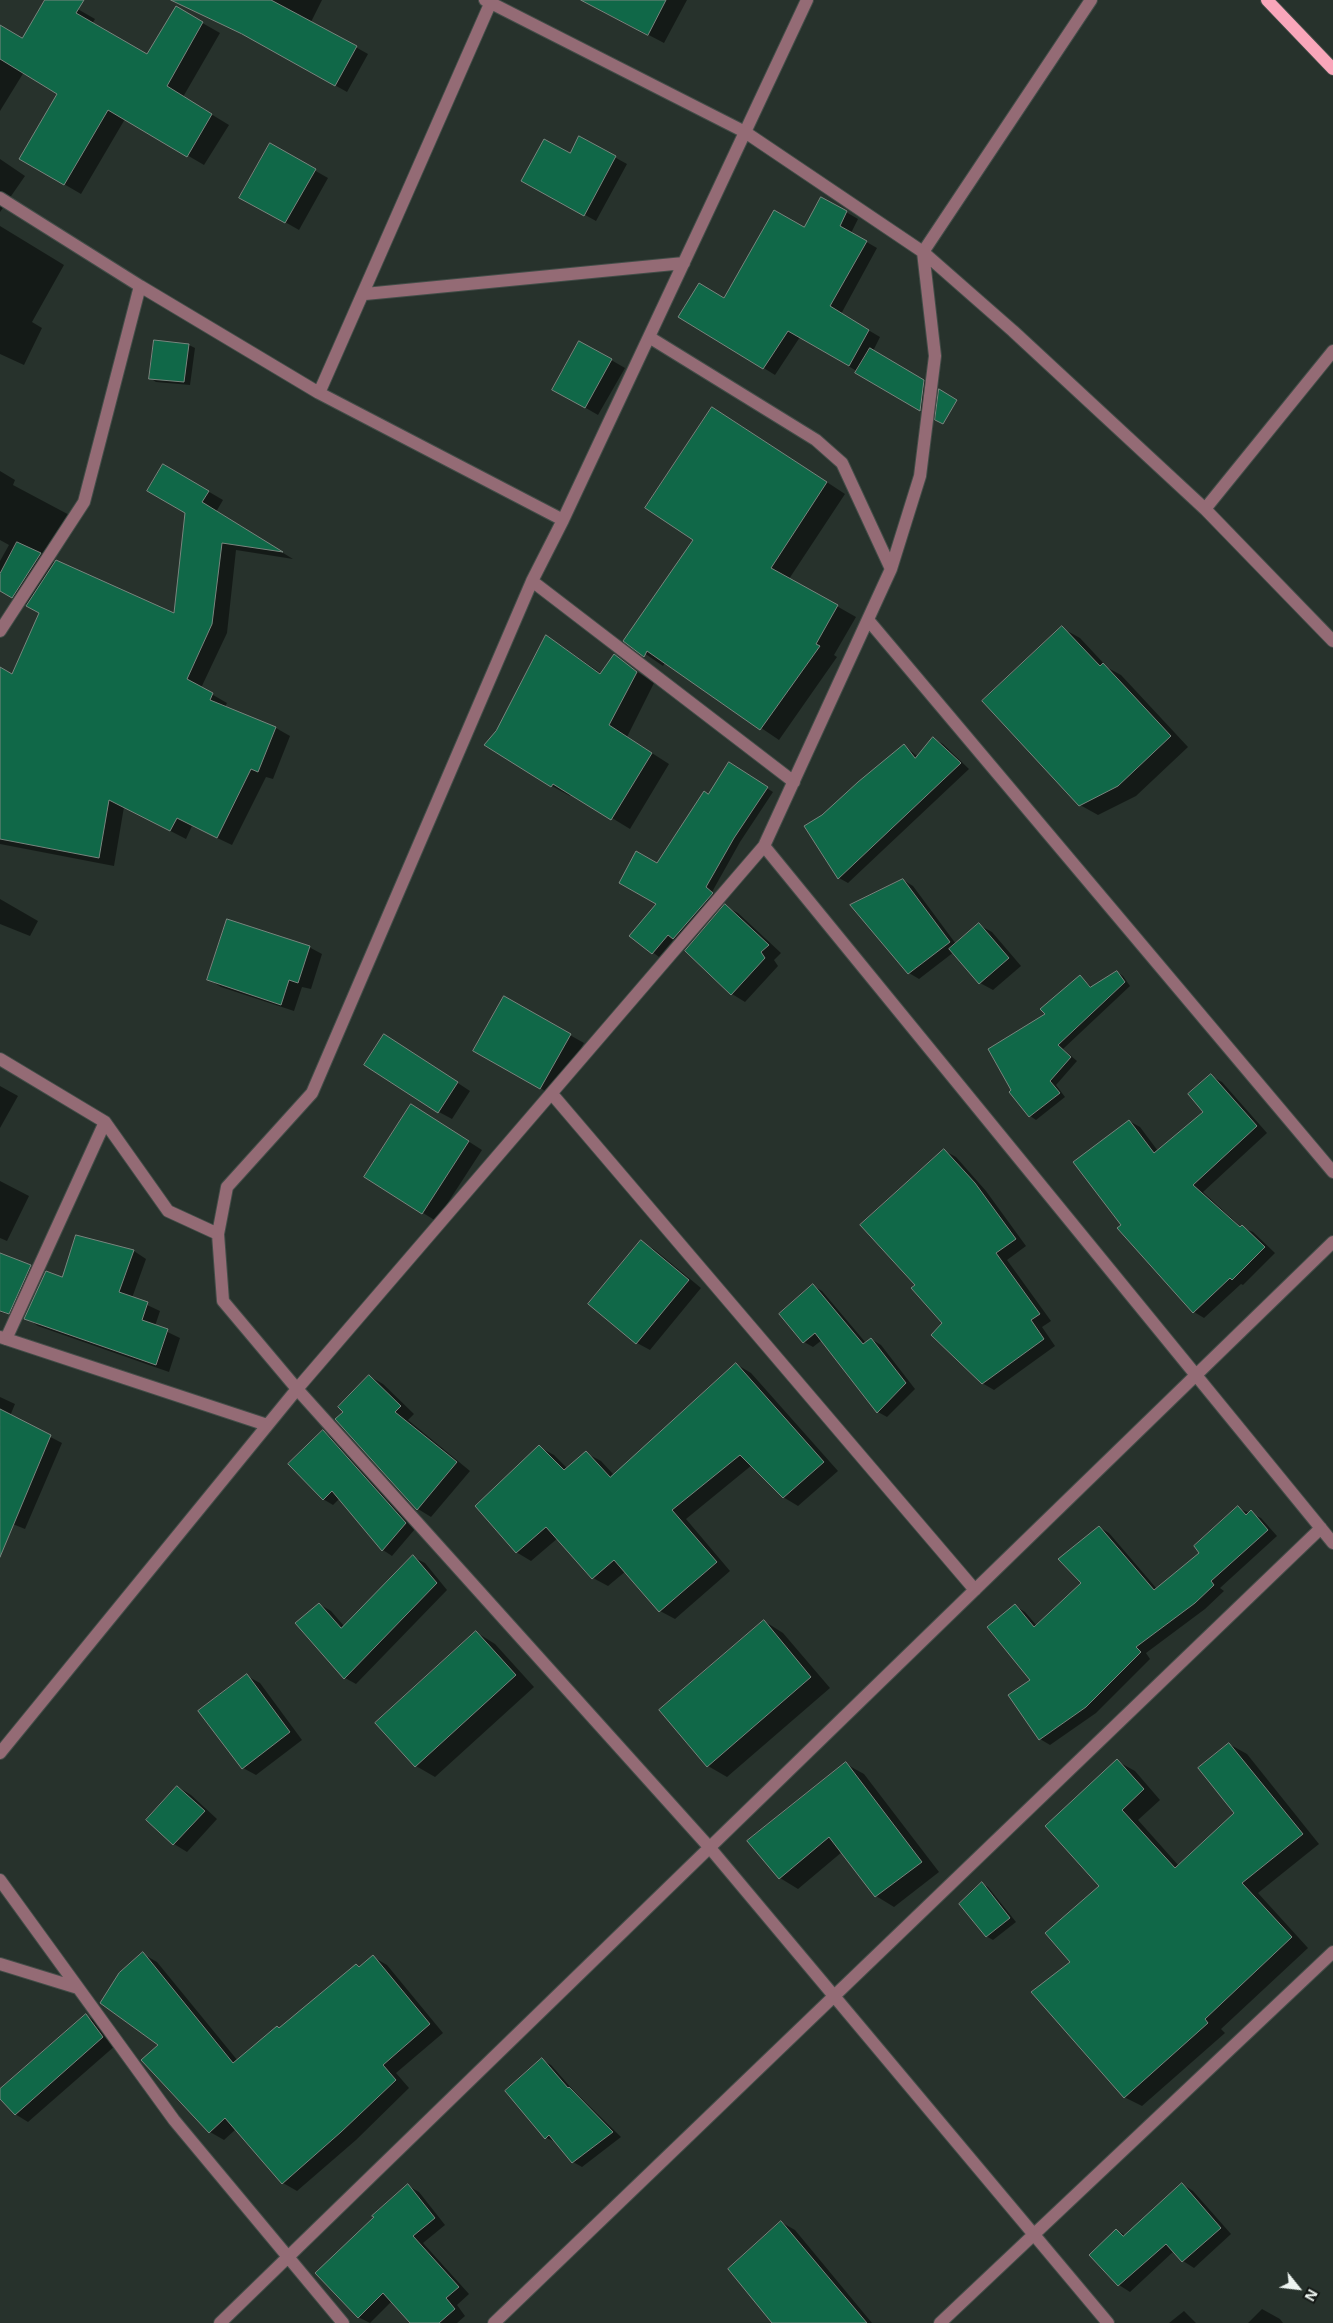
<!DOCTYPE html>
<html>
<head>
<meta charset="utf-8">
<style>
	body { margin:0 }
	#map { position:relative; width:1333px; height:2323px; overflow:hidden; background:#27322c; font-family:"Open Sans",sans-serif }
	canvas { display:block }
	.north { position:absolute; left:1273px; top:2263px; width:50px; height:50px; -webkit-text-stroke:4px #141916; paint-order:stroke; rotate:119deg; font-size:14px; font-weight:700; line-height:20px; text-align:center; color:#eef5f1 }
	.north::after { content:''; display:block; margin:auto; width:18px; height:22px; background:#eef5f1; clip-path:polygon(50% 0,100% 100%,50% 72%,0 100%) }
</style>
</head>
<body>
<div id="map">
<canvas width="1333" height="2323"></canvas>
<div class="north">N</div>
</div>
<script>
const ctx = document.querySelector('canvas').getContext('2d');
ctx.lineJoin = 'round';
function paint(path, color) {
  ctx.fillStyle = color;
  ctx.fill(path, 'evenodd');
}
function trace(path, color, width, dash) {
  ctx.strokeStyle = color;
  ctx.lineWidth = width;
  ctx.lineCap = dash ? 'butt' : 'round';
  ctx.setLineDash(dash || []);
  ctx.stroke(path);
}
const shadow = new Path2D(`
	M 47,0 L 62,0 L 95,19 L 92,24 L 148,56 L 176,8 L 220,33 L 183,97 L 229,125 L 204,165 L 125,119 L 81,194 L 21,159 L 59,94 L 24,72 L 0,111 L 0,26 L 22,40 Z
	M 213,0 L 322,0 L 311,22 L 368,54 L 347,92 L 255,40 Z
	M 582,0 L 687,0 L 664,43 Z
	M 580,138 L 627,164 L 596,221 L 522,180 L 570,155 Z
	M 270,145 L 328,178 L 299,230 L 241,197 Z
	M 0,159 L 25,176 L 0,212 Z
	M 822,198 L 858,219 L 851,233 L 877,248 L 841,314 L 880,337 L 873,351 L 937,389 L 933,417 L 800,337 L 775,375 L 680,316 L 724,299 L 805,229 Z
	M 0,226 L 64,265 L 32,322 L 42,328 L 24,365 L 0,354 Z
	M 580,342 L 625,368 L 598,415 L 553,389 Z
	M 189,345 L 195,348 L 190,385 L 156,382 L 150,378 Z
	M 731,419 L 845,494 L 789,579 L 856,617 L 834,655 L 837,657 L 779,740 L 665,663 L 663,666 L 625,640 L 695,540 Z
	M 163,465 L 223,500 L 216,512 L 293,559 L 236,550 L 227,633 L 201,688 L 227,703 L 225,707 L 276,728 L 290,736 L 273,779 L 266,777 L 232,845 L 192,826 L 186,839 L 124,807 L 114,866 L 0,844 L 0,669 L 12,676 L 41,613 L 0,590 L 0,561 L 9,545 L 0,540 L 0,471 L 15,480 L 13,485 L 75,518 L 52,561 L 175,615 L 187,512 Z
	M 1062,628 L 1080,638 L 1108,668 L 1121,675 L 1188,747 L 1136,796 L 1098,815 L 1080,805 Z
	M 547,636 L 602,674 L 614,656 L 654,683 L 627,737 L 669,764 L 630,829 L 571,793 L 570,796 L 552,786 L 486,745 L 497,732 Z
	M 934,739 L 943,744 L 969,769 L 848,883 L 839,878 L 806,827 L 822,816 L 905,746 L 918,757 Z
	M 735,768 L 773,792 L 740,842 L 712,892 L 718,897 L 680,942 L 674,939 L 659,957 L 631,936 L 657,904 L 657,864 L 709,795 Z
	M 903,880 L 913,886 L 956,944 L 979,925 L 992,932 L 1021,966 L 993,990 L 980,983 L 954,952 L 919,979 L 909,973 L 852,906 Z
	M 0,899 L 38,921 L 30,936 L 0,924 Z
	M 725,906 L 738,913 L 781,953 L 774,960 L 778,966 L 745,1002 L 732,994 Z
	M 309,947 L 322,954 L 311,989 L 302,987 L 294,1011 L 221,987 L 208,979 Z
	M 1117,972 L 1123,976 L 1130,986 L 1063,1049 L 1077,1061 L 1056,1085 L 1065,1097 L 1036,1120 L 1030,1116 L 1047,1014 L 1080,977 L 1092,987 Z
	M 504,998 L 584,1043 L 554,1096 L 475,1051 Z
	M 397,1043 L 470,1091 L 452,1119 L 439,1112 Z
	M 1211,1076 L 1222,1082 L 1267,1133 L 1203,1192 L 1241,1227 L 1253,1232 L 1275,1253 L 1243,1285 L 1241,1284 L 1204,1318 L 1194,1312 L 1122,1225 L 1129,1121 L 1140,1127 L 1158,1151 L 1205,1112 Z
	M 0,1086 L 18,1096 L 0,1128 Z
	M 424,1113 L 482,1150 L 436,1221 L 365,1177 Z
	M 945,1151 L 956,1157 L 986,1191 L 1026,1246 L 1007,1260 L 1051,1321 L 1042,1327 L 1055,1346 L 994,1390 L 982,1383 L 917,1286 Z
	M 0,1181 L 29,1196 L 7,1241 L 0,1238 Z
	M 77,1236 L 134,1251 L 146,1259 L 132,1298 L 160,1311 L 155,1326 L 180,1338 L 169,1372 L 38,1326 L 26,1318 L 63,1278 Z
	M 642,1242 L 655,1250 L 701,1288 L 650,1350 L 637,1343 Z
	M 0,1254 L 37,1269 L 15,1316 L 0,1312 Z
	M 813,1286 L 822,1291 L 866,1343 L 871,1339 L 881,1345 L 915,1389 L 887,1417 L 878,1412 L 822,1340 L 813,1347 L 804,1342 Z
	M 736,1364 L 751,1373 L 838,1471 L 798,1506 L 783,1497 L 752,1465 L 686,1519 L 730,1571 L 675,1619 L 660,1611 L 626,1571 L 608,1586 L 593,1578 L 558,1538 L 531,1561 L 516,1552 L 539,1447 L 554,1455 L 568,1469 L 586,1453 L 601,1461 L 614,1475 Z
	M 369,1376 L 383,1384 L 414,1414 L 408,1420 L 470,1471 L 431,1517 L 418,1509 L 337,1419 Z
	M 0,1397 L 15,1404 L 10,1416 L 62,1443 L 25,1529 L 0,1519 Z
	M 324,1432 L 333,1437 L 415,1529 L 392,1556 L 383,1550 L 340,1498 L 333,1505 L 323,1499 Z
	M 1238,1508 L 1261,1518 L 1277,1536 L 1220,1588 L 1224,1591 L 1205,1609 L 1146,1653 L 1150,1659 L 1096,1713 L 1050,1745 L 1040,1739 L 1032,1680 L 1015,1606 L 1025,1612 L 1037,1626 L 1083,1583 L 1099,1527 L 1109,1533 L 1157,1589 L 1201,1553 Z
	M 413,1557 L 425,1563 L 447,1590 L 356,1684 L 345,1678 L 319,1604 L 331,1611 L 344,1626 Z
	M 764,1621 L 783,1633 L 830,1688 L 727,1777 L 708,1766 Z
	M 476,1632 L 495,1644 L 534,1687 L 435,1777 L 416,1766 Z
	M 247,1676 L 260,1683 L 302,1740 L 256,1775 L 243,1768 Z
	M 1229,1744 L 1247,1754 L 1319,1844 L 1258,1893 L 1308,1948 L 1221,2029 L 1225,2033 L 1142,2106 L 1124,2097 L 1071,1962 L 1101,1886 L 1117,1761 L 1135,1771 L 1160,1800 L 1138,1820 L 1179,1866 L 1235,1813 Z
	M 846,1764 L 864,1774 L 939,1872 L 894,1907 L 876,1896 L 842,1852 L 798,1889 L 780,1878 L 749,1841 Z
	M 178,1787 L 191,1795 L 217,1819 L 187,1852 L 174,1844 L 148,1820 Z
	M 982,1884 L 988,1887 L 1016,1922 L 993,1940 L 986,1936 Z
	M 143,1954 L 157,1962 L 238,2061 L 280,2029 L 356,1965 L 360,1967 L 373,1957 L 387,1965 L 443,2033 L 396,2073 L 409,2088 L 356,2140 L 297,2191 L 283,2183 L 236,2129 L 224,2140 L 210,2132 L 160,2045 Z
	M 86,2016 L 99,2023 L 116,2045 L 28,2122 L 15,2114 L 0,2097 L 0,2091 Z
	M 542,2060 L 551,2065 L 573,2090 L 621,2137 L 582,2167 L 573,2162 L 557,2142 L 546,2138 Z
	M 1182,2184 L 1193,2191 L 1231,2234 L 1194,2268 L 1183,2261 L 1174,2251 L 1130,2292 L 1119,2285 L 1090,2255 L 1116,2230 L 1125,2235 Z
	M 408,2186 L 419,2192 L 445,2225 L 423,2243 L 469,2294 L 457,2305 L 465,2316 L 457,2323 L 412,2323 L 392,2301 L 370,2323 L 358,2317 Z
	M 781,2222 L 795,2230 L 872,2323 L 774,2323 Z
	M 1262,2309 L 1280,2319 L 1283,2323 L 1248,2323 Z
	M 1184,2311 L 1196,2323 L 1169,2323 Z`);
const building = new Path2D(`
	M 45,0 L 84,0 L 76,13 L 147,54 L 176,6 L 203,22 L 167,86 L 212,114 L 187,157 L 108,110 L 64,185 L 19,159 L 57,94 L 0,59 L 0,25 L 22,38 Z
	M 171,0 L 271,0 L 357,46 L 335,86 L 242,34 Z
	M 581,0 L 666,0 L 648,35 Z
	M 579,136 L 616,156 L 584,216 L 521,181 L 544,139 L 570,153 Z
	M 270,143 L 316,169 L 285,223 L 239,198 Z
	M 821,197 L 847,211 L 840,226 L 867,241 L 830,306 L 869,330 L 849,366 L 788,331 L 763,369 L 678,317 L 699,283 L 724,298 L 774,210 L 804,227 Z
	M 154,340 L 189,344 L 184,382 L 149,379 Z
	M 579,341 L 612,359 L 585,408 L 552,390 Z
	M 870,348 L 924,380 L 920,411 L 855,373 Z
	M 939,389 L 957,400 L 943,424 L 935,420 Z
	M 712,407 L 827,482 L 771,568 L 838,605 L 816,644 L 820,646 L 760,730 L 647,651 L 644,657 L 623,641 L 693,540 L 645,508 Z
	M 163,464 L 209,491 L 202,502 L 283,552 L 222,543 L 212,624 L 187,679 L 213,693 L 210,700 L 276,727 L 258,772 L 251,769 L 217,838 L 177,818 L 170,831 L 109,800 L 99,858 L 0,839 L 0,667 L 12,674 L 39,613 L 26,606 L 56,560 L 174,613 L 185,513 L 147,491 Z
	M 17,542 L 41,553 L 12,598 L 0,591 L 0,574 Z
	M 1062,626 L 1100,666 L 1103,663 L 1171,736 L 1118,786 L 1079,806 L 982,701 Z
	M 546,635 L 600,674 L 614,654 L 637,672 L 609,725 L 652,753 L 611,820 L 553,784 L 551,787 L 484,745 L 496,731 Z
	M 933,737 L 961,763 L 838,879 L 804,826 L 822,815 L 858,782 L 904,744 L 915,758 Z
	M 729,762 L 768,787 L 734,838 L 706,887 L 713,893 L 673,939 L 668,935 L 652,954 L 629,936 L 656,904 L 619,883 L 636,851 L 657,863 L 704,791 L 708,794 Z
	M 903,879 L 950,942 L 908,974 L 850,905 Z
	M 725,904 L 769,945 L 761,952 L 765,958 L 731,995 L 685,951 Z
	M 227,919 L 310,946 L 298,983 L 289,980 L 281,1005 L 207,980 Z
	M 979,923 L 1009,958 L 979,984 L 949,949 Z
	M 1117,971 L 1125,982 L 1058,1045 L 1071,1057 L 1050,1081 L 1060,1093 L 1029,1117 L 1009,1092 L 1011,1090 L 988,1049 L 1045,1014 L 1040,1009 L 1080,975 L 1090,987 Z
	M 504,996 L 571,1034 L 540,1089 L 473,1051 Z
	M 384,1034 L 458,1082 L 438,1113 L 364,1065 Z
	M 1211,1074 L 1257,1126 L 1193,1185 L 1240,1227 L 1242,1225 L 1265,1247 L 1232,1280 L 1230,1278 L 1193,1313 L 1117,1228 L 1121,1225 L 1073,1162 L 1129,1120 L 1154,1153 L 1203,1112 L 1188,1094 Z
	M 411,1104 L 469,1141 L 422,1214 L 364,1177 Z
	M 944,1149 L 975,1183 L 1016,1239 L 996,1253 L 1040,1314 L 1031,1320 L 1044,1339 L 982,1384 L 931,1335 L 942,1323 L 911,1288 L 915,1285 L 860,1225 Z
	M 76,1235 L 134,1250 L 119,1292 L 148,1302 L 142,1320 L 168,1329 L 156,1365 L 24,1319 L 46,1271 L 62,1277 Z
	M 641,1240 L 689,1280 L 636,1344 L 588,1304 Z
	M 0,1253 L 31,1265 L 9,1314 L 0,1311 Z
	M 813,1284 L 863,1344 L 871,1338 L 906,1383 L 877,1413 L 815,1333 L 803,1343 L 779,1314 Z
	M 736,1363 L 824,1462 L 783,1498 L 740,1455 L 672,1510 L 717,1562 L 659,1612 L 614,1560 L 592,1579 L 546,1527 L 516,1553 L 475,1506 L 539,1445 L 564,1470 L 586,1451 L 610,1477 Z
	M 369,1375 L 401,1406 L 395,1412 L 457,1462 L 417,1510 L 335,1419 L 343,1412 L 338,1407 Z
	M 0,1409 L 51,1435 L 0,1557 Z
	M 323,1430 L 406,1523 L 382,1551 L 332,1491 L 323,1500 L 288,1464 Z
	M 1238,1506 L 1246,1515 L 1251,1510 L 1268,1530 L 1211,1581 L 1214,1585 L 1195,1603 L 1136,1647 L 1141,1652 L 1086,1707 L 1039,1740 L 1008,1695 L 1030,1680 L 987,1627 L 1015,1604 L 1034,1627 L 1081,1583 L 1058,1559 L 1099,1526 L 1154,1590 L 1199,1553 L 1194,1546 Z
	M 413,1555 L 437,1583 L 344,1679 L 295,1623 L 319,1603 L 341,1628 Z
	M 764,1620 L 811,1677 L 707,1767 L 659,1710 Z
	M 476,1631 L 516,1675 L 415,1767 L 375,1723 Z
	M 247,1674 L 290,1732 L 242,1769 L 198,1711 Z
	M 1229,1743 L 1303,1834 L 1242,1883 L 1292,1937 L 1205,2019 L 1208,2023 L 1124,2098 L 1031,1992 L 1070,1962 L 1045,1933 L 1099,1886 L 1045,1826 L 1117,1759 L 1144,1789 L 1122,1810 L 1175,1868 L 1234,1813 L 1198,1768 Z
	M 846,1762 L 922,1862 L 875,1897 L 829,1837 L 779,1879 L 747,1841 Z
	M 177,1786 L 205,1811 L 173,1845 L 146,1820 Z
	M 982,1882 L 1010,1918 L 986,1937 L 959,1904 Z
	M 143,1952 L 233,2063 L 277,2026 L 279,2028 L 356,1964 L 359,1967 L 373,1955 L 430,2024 L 383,2065 L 396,2080 L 341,2132 L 282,2184 L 225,2118 L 209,2133 L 141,2060 L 158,2045 L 100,2003 L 119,1973 Z
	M 86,2014 L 103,2037 L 15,2115 L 0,2099 L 0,2089 Z
	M 542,2058 L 568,2088 L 569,2087 L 613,2132 L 572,2163 L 549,2135 L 545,2139 L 505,2091 Z
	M 1182,2183 L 1221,2228 L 1182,2262 L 1166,2244 L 1118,2286 L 1089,2255 L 1116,2229 L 1123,2236 Z
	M 408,2184 L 435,2218 L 413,2236 L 459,2287 L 446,2298 L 455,2309 L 439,2323 L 410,2323 L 383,2293 L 358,2318 L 315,2273 L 374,2217 L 372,2216 Z
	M 781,2221 L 867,2323 L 772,2323 L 728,2269 Z`);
const minor = new Path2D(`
	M 485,0 L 745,132 L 923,252 L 1013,331 L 1205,509 L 1333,641
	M 0,198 L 140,286 L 319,393 L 563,520
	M 365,294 L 684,263
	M 649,337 L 816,440 L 842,463 L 891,569
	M 319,393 L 490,4
	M 1205,509 L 1333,351
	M 532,581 L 794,782
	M 869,621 L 1333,1172
	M 0,631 L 84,502 L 140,286
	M 764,846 L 1333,1543
	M 0,1059 L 105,1122 L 168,1211 L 218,1234 L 223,1301 L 297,1389 L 710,1848 L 1108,2323
	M 552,1094 L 975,1590
	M 218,1234 L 227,1187 L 312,1093 L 532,581 L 563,520 L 807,0
	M 0,1337 L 267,1425
	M 6,1339 L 105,1122
	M 0,1753 L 297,1389 L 764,846 L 891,569 L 920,476 L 935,356 L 923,252 L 1091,0
	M 0,1880 L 174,2120 L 343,2323
	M 0,1964 L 78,1988
	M 220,2323 L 1333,1242
	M 494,2323 L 1321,1528
	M 940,2323 L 1333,1952`);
const major = new Path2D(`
	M 1267,0 L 1333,69`);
paint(shadow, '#0007');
paint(building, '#106848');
trace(building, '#78857e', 1);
trace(minor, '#434d48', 14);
trace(major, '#434d48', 14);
trace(minor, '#946b75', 12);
trace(major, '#f9a6ba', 12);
</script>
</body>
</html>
